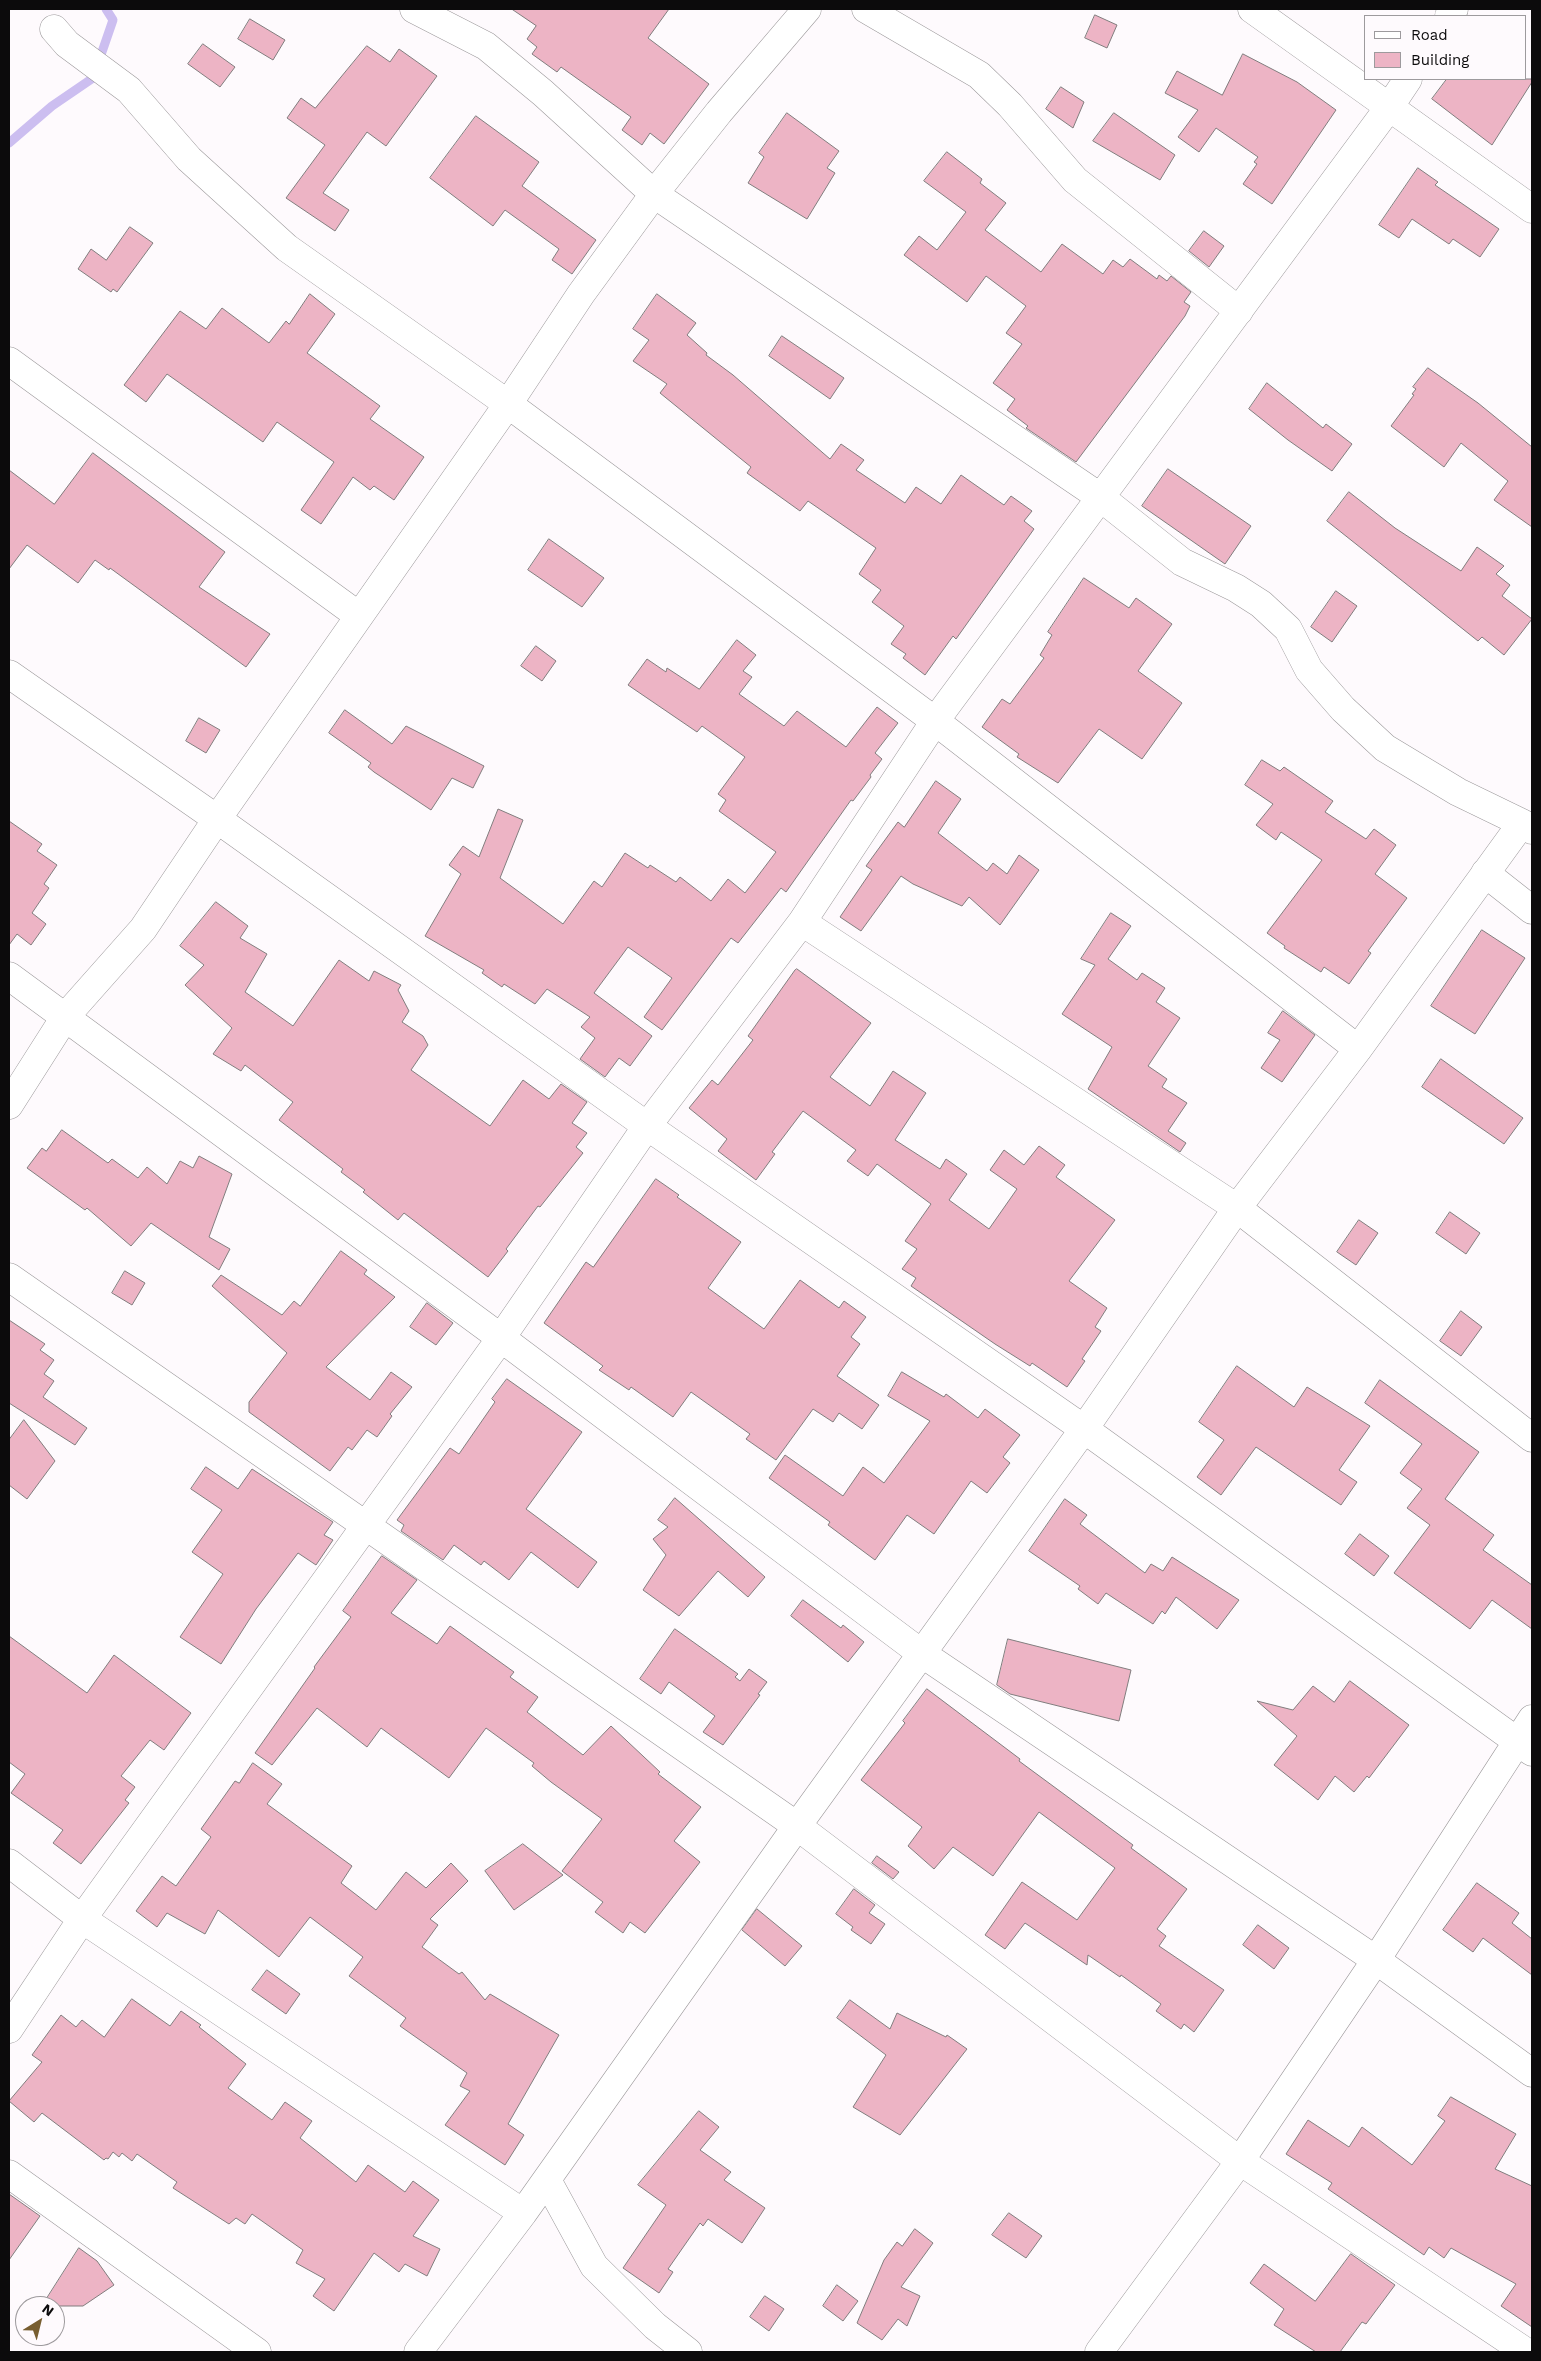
<!DOCTYPE html>
<html>
<head>
<meta charset="utf-8">
<style>
	body { margin:0 }
	#map { position:relative; width:1541px; height:2361px; overflow:hidden; background:#fefafd; font-family:"Work Sans",sans-serif }
	canvas { display:block }
	.frame { position:absolute; inset:0; border:10px solid #0c0b0c; pointer-events:none }
	.legend { position:absolute; left:1364px; top:15px; width:162px; height:65px; box-sizing:border-box; background:#fefafd; border:1px solid #9d9a9d; margin:0; padding:6px 9px; list-style:none; font-size:15px; color:#0c0b0c }
	.legend li { display:flex; align-items:center; gap:10px; height:25px }
	.legend b { width:25px; border:1px solid #9d9a9d }
	.north { position:absolute; left:15px; top:2296px; width:50px; height:50px; box-sizing:border-box; background:#fefafd; border:1px solid #9d9a9d; border-radius:50%; rotate:36deg; font-size:14px; font-weight:700; line-height:20px; text-align:center; color:#0c0b0c }
	.north::after { content:''; display:block; margin:auto; width:18px; height:22px; background:#785e30; clip-path:polygon(50% 0,100% 100%,50% 72%,0 100%) }
</style>
</head>
<body>
<div id="map">
<canvas width="1541" height="2361"></canvas>
<div class="frame"></div>
<ul class="legend">
<li><b style="height:6px;background:#fff"></b>Road</li>
<li><b style="height:14px;background:#edb4c5"></b>Building</li>
</ul>
<div class="north">N</div>
</div>
<script>
const ctx = document.querySelector('canvas').getContext('2d');
ctx.lineJoin = 'round';
function trace(path, color, width, dash) {
  ctx.strokeStyle = color;
  ctx.lineWidth = width;
  ctx.lineCap = dash ? 'butt' : 'round';
  ctx.setLineDash(dash || []);
  ctx.stroke(path);
}
function paint(path, color) {
  ctx.fillStyle = color;
  ctx.fill(path, 'evenodd');
}
const stream = new Path2D(`
	M 9,143 L 52,106 L 93,78 L 113,20 L 106,9`);
const building = new Path2D(`
	M 512,9 L 669,9 L 648,38 L 709,84 L 664,144 L 650,133 L 642,145 L 622,130 L 631,117 L 561,67 L 557,72 L 532,54 L 537,47 L 527,39 L 536,26 Z
	M 1095,15 L 1117,25 L 1107,48 L 1085,38 Z
	M 250,19 L 285,40 L 273,60 L 238,39 Z
	M 203,44 L 235,67 L 220,87 L 188,64 Z
	M 367,46 L 390,62 L 399,49 L 437,76 L 386,146 L 367,132 L 323,193 L 349,210 L 335,231 L 286,198 L 325,145 L 287,118 L 301,98 L 315,108 Z
	M 1243,54 L 1297,82 L 1336,110 L 1272,204 L 1243,184 L 1257,164 L 1254,162 L 1258,157 L 1216,128 L 1199,152 L 1178,137 L 1198,110 L 1165,93 L 1177,71 L 1222,95 Z
	M 1447,79 L 1532,79 L 1532,82 L 1492,145 L 1432,99 Z
	M 1061,87 L 1084,102 L 1073,128 L 1046,109 Z
	M 787,113 L 839,151 L 827,168 L 835,173 L 807,219 L 748,183 L 764,157 L 759,153 Z
	M 1114,113 L 1175,155 L 1160,180 L 1093,141 Z
	M 476,116 L 539,162 L 522,186 L 596,240 L 572,274 L 552,260 L 559,249 L 505,210 L 493,226 L 430,178 Z
	M 947,152 L 982,179 L 980,183 L 1006,203 L 985,230 L 1041,272 L 1062,244 L 1103,274 L 1113,260 L 1123,267 L 1130,259 L 1157,279 L 1159,275 L 1167,281 L 1171,276 L 1191,292 L 1184,302 L 1190,306 L 1185,316 L 1076,462 L 1026,428 L 1028,426 L 1007,410 L 1015,399 L 993,383 L 1022,344 L 1006,333 L 1026,306 L 986,276 L 967,302 L 904,255 L 919,236 L 937,250 L 966,212 L 924,181 Z
	M 1418,168 L 1438,182 L 1435,185 L 1499,229 L 1480,257 L 1453,239 L 1449,244 L 1412,219 L 1399,238 L 1379,225 Z
	M 130,227 L 153,243 L 117,292 L 113,289 L 111,292 L 78,269 L 91,249 L 106,260 Z
	M 1204,231 L 1224,246 L 1209,267 L 1189,251 Z
	M 310,294 L 335,314 L 307,353 L 380,406 L 370,419 L 424,457 L 394,500 L 374,486 L 370,490 L 353,477 L 321,524 L 301,510 L 334,462 L 277,422 L 263,442 L 167,374 L 146,402 L 124,385 L 180,311 L 206,329 L 222,308 L 269,343 L 286,321 L 289,324 Z
	M 657,294 L 696,323 L 687,335 L 707,353 L 706,355 L 733,375 L 830,459 L 841,444 L 864,460 L 856,470 L 905,503 L 916,487 L 941,504 L 961,475 L 1004,505 L 1011,496 L 1032,511 L 1024,521 L 1034,529 L 956,639 L 953,636 L 925,675 L 903,658 L 906,654 L 891,644 L 904,626 L 872,602 L 881,590 L 859,574 L 876,548 L 808,501 L 800,511 L 747,473 L 751,467 L 660,393 L 667,384 L 633,361 L 649,340 L 633,329 Z
	M 782,336 L 844,378 L 830,399 L 769,356 Z
	M 1428,368 L 1478,403 L 1532,447 L 1532,527 L 1494,500 L 1508,481 L 1461,443 L 1444,467 L 1391,426 L 1414,395 L 1412,394 L 1416,389 L 1413,387 Z
	M 1267,383 L 1323,428 L 1326,424 L 1352,444 L 1332,471 L 1288,440 L 1249,409 Z
	M 93,453 L 225,552 L 199,587 L 270,634 L 246,667 L 110,568 L 109,570 L 95,560 L 78,583 L 27,545 L 9,569 L 9,470 L 54,504 Z
	M 1168,469 L 1251,526 L 1225,564 L 1142,506 Z
	M 1349,492 L 1395,528 L 1461,571 L 1477,547 L 1504,566 L 1496,574 L 1510,585 L 1502,596 L 1532,619 L 1504,655 L 1482,637 L 1478,641 L 1327,521 Z
	M 549,539 L 604,578 L 582,607 L 528,570 Z
	M 1084,578 L 1129,608 L 1136,598 L 1172,624 L 1138,671 L 1182,703 L 1142,759 L 1099,729 L 1058,783 L 1017,757 L 1019,754 L 982,727 L 1002,699 L 1010,704 L 1044,658 L 1040,655 L 1052,635 L 1048,632 Z
	M 1336,591 L 1357,606 L 1332,642 L 1311,627 Z
	M 737,640 L 756,655 L 743,671 L 752,677 L 739,694 L 784,726 L 797,711 L 846,747 L 877,707 L 898,723 L 875,753 L 882,759 L 870,775 L 871,777 L 853,801 L 851,800 L 786,892 L 781,888 L 738,943 L 731,938 L 662,1030 L 644,1017 L 672,978 L 628,947 L 594,993 L 652,1036 L 630,1066 L 619,1058 L 605,1077 L 580,1059 L 595,1038 L 581,1027 L 590,1017 L 547,989 L 535,1004 L 504,984 L 502,987 L 482,973 L 484,970 L 425,936 L 461,874 L 449,865 L 463,846 L 479,857 L 498,809 L 523,820 L 500,878 L 563,924 L 594,881 L 602,887 L 625,853 L 648,868 L 650,865 L 676,882 L 680,877 L 711,901 L 728,879 L 745,893 L 776,852 L 719,811 L 726,800 L 718,794 L 745,757 L 702,726 L 697,732 L 628,685 L 647,659 L 666,672 L 667,668 L 699,689 Z
	M 536,646 L 556,661 L 542,681 L 521,666 Z
	M 345,710 L 392,744 L 406,726 L 484,766 L 473,788 L 452,778 L 431,810 L 374,772 L 368,767 L 371,763 L 329,733 Z
	M 199,718 L 220,730 L 206,753 L 186,741 Z
	M 1262,760 L 1280,771 L 1284,767 L 1333,801 L 1325,812 L 1366,839 L 1374,829 L 1396,845 L 1375,874 L 1407,898 L 1368,951 L 1371,953 L 1349,984 L 1324,967 L 1321,972 L 1284,948 L 1285,946 L 1267,933 L 1322,860 L 1281,832 L 1276,840 L 1256,825 L 1273,804 L 1245,785 Z
	M 936,781 L 961,799 L 938,833 L 987,871 L 993,863 L 1007,874 L 1019,855 L 1039,870 L 1000,925 L 969,897 L 962,906 L 913,884 L 901,876 L 861,931 L 840,917 L 872,870 L 866,866 L 898,822 L 904,827 Z
	M 9,821 L 42,844 L 37,851 L 57,865 L 44,884 L 49,888 L 32,913 L 46,924 L 31,945 L 17,934 L 9,945 Z
	M 216,902 L 248,926 L 240,938 L 267,954 L 245,992 L 293,1026 L 339,960 L 369,981 L 374,971 L 401,985 L 398,990 L 409,1011 L 402,1022 L 423,1036 L 428,1045 L 411,1070 L 490,1126 L 523,1080 L 549,1099 L 561,1084 L 587,1102 L 572,1123 L 587,1133 L 576,1147 L 583,1153 L 540,1207 L 538,1206 L 506,1249 L 508,1251 L 488,1277 L 404,1213 L 398,1220 L 363,1192 L 365,1190 L 341,1172 L 343,1169 L 279,1120 L 293,1102 L 245,1065 L 241,1071 L 213,1054 L 232,1028 L 185,985 L 204,965 L 180,946 Z
	M 1111,913 L 1131,926 L 1108,959 L 1137,980 L 1142,973 L 1165,988 L 1156,1002 L 1180,1018 L 1148,1066 L 1167,1079 L 1162,1087 L 1187,1103 L 1168,1131 L 1186,1143 L 1180,1152 L 1088,1089 L 1112,1047 L 1062,1014 L 1095,965 L 1081,959 Z
	M 1482,930 L 1525,958 L 1475,1034 L 1431,1006 Z
	M 797,969 L 871,1023 L 830,1077 L 870,1106 L 893,1071 L 926,1093 L 895,1140 L 940,1169 L 946,1159 L 967,1174 L 949,1200 L 989,1229 L 1017,1189 L 990,1170 L 1004,1150 L 1024,1165 L 1039,1146 L 1065,1165 L 1056,1177 L 1115,1220 L 1069,1281 L 1107,1308 L 1095,1327 L 1101,1331 L 1082,1359 L 1085,1361 L 1067,1387 L 1032,1363 L 1030,1366 L 995,1344 L 911,1286 L 916,1278 L 902,1269 L 917,1249 L 905,1241 L 931,1204 L 877,1164 L 868,1176 L 847,1161 L 856,1150 L 803,1111 L 772,1152 L 775,1154 L 756,1180 L 718,1151 L 727,1139 L 689,1108 L 712,1080 L 718,1085 L 753,1040 L 748,1036 L 795,970 Z
	M 1283,1011 L 1315,1035 L 1282,1082 L 1261,1068 L 1280,1040 L 1268,1033 Z
	M 1441,1059 L 1523,1118 L 1504,1144 L 1422,1087 Z
	M 62,1130 L 108,1163 L 112,1159 L 138,1178 L 147,1167 L 167,1184 L 180,1161 L 193,1168 L 199,1156 L 232,1174 L 209,1237 L 230,1249 L 219,1270 L 151,1223 L 131,1246 L 87,1208 L 85,1210 L 27,1168 L 42,1148 L 46,1151 Z
	M 656,1179 L 679,1195 L 677,1197 L 741,1242 L 708,1288 L 764,1329 L 800,1280 L 839,1308 L 844,1301 L 866,1317 L 851,1337 L 860,1344 L 837,1376 L 879,1405 L 862,1429 L 839,1413 L 833,1422 L 813,1409 L 776,1460 L 746,1439 L 750,1434 L 691,1392 L 673,1417 L 631,1387 L 629,1390 L 599,1370 L 603,1366 L 544,1323 L 586,1262 L 593,1267 Z
	M 1450,1212 L 1480,1233 L 1466,1254 L 1436,1233 Z
	M 1359,1220 L 1378,1233 L 1356,1265 L 1337,1252 Z
	M 341,1251 L 367,1270 L 364,1274 L 395,1297 L 326,1367 L 370,1400 L 391,1372 L 412,1387 L 390,1414 L 392,1416 L 377,1437 L 367,1430 L 352,1450 L 348,1447 L 330,1471 L 249,1412 L 249,1402 L 287,1353 L 212,1286 L 221,1275 L 282,1315 L 294,1301 L 300,1306 Z
	M 125,1271 L 145,1283 L 132,1305 L 112,1293 Z
	M 427,1303 L 453,1323 L 436,1345 L 410,1327 Z
	M 1461,1311 L 1482,1327 L 1461,1356 L 1440,1341 Z
	M 9,1320 L 45,1344 L 40,1350 L 54,1360 L 44,1374 L 54,1381 L 43,1397 L 87,1428 L 75,1445 L 9,1403 Z
	M 1237,1366 L 1294,1407 L 1307,1387 L 1370,1426 L 1339,1470 L 1357,1482 L 1341,1505 L 1256,1447 L 1221,1495 L 1197,1477 L 1224,1440 L 1199,1422 Z
	M 902,1372 L 944,1397 L 946,1394 L 978,1418 L 985,1409 L 1020,1435 L 1003,1457 L 1010,1463 L 987,1493 L 971,1481 L 934,1534 L 907,1515 L 875,1560 L 828,1525 L 830,1522 L 769,1478 L 785,1455 L 843,1496 L 863,1467 L 884,1483 L 930,1421 L 888,1396 Z
	M 507,1379 L 582,1432 L 526,1509 L 597,1562 L 578,1588 L 531,1552 L 509,1580 L 484,1561 L 481,1565 L 454,1545 L 443,1560 L 401,1531 L 404,1525 L 397,1520 L 450,1448 L 459,1454 L 495,1402 L 492,1399 Z
	M 1380,1380 L 1479,1452 L 1445,1499 L 1494,1535 L 1483,1550 L 1532,1585 L 1532,1629 L 1492,1600 L 1470,1629 L 1394,1573 L 1430,1525 L 1407,1508 L 1422,1489 L 1400,1473 L 1422,1444 L 1365,1403 Z
	M 24,1420 L 55,1461 L 27,1499 L 9,1485 L 9,1440 Z
	M 206,1467 L 238,1489 L 252,1469 L 333,1522 L 324,1535 L 333,1540 L 316,1565 L 298,1553 L 256,1609 L 221,1664 L 180,1637 L 223,1574 L 192,1552 L 222,1510 L 191,1489 Z
	M 675,1498 L 765,1577 L 748,1597 L 718,1571 L 679,1616 L 643,1590 L 666,1555 L 653,1539 L 668,1527 L 658,1520 Z
	M 1065,1499 L 1087,1515 L 1080,1524 L 1145,1573 L 1151,1564 L 1163,1571 L 1172,1557 L 1239,1600 L 1217,1629 L 1176,1597 L 1165,1614 L 1162,1611 L 1153,1624 L 1106,1593 L 1098,1604 L 1078,1589 L 1080,1586 L 1029,1551 Z
	M 1360,1534 L 1389,1556 L 1374,1576 L 1345,1554 Z
	M 382,1556 L 417,1580 L 391,1613 L 437,1644 L 450,1626 L 514,1672 L 510,1677 L 538,1697 L 527,1712 L 583,1755 L 611,1726 L 660,1772 L 658,1774 L 701,1807 L 674,1841 L 700,1862 L 645,1933 L 630,1922 L 623,1933 L 595,1912 L 603,1902 L 562,1871 L 602,1819 L 551,1782 L 532,1766 L 534,1763 L 486,1728 L 449,1778 L 381,1728 L 367,1747 L 317,1708 L 272,1765 L 255,1753 L 315,1668 L 314,1667 L 351,1617 L 343,1611 Z
	M 803,1600 L 841,1628 L 843,1625 L 864,1642 L 848,1662 L 791,1616 Z
	M 675,1629 L 738,1674 L 735,1677 L 740,1681 L 749,1669 L 767,1682 L 758,1694 L 760,1695 L 723,1745 L 703,1732 L 715,1716 L 669,1682 L 661,1694 L 640,1679 Z
	M 9,1636 L 87,1693 L 114,1655 L 191,1713 L 164,1750 L 150,1740 L 121,1776 L 135,1787 L 125,1800 L 129,1803 L 81,1864 L 53,1843 L 63,1830 L 11,1793 L 25,1774 L 9,1762 Z
	M 1008,1639 L 1131,1670 L 1119,1721 L 1010,1694 L 997,1685 Z
	M 1350,1681 L 1409,1725 L 1369,1778 L 1367,1776 L 1354,1792 L 1335,1776 L 1318,1800 L 1274,1765 L 1297,1736 L 1257,1701 L 1293,1710 L 1313,1686 L 1334,1702 Z
	M 927,1689 L 1020,1759 L 1019,1761 L 1133,1845 L 1131,1848 L 1187,1889 L 1157,1929 L 1166,1936 L 1159,1946 L 1224,1990 L 1194,2032 L 1184,2024 L 1181,2029 L 1156,2011 L 1161,2004 L 1121,1975 L 1120,1977 L 1088,1955 L 1087,1965 L 1025,1923 L 1005,1949 L 985,1935 L 1022,1882 L 1077,1920 L 1115,1868 L 1039,1812 L 993,1876 L 953,1847 L 934,1869 L 908,1846 L 922,1827 L 861,1780 L 905,1723 L 903,1721 Z
	M 253,1763 L 282,1784 L 267,1804 L 352,1866 L 341,1883 L 376,1910 L 406,1872 L 426,1888 L 451,1863 L 468,1881 L 430,1919 L 438,1925 L 422,1947 L 459,1974 L 462,1972 L 485,2000 L 490,1994 L 559,2035 L 508,2124 L 524,2135 L 505,2165 L 445,2125 L 470,2091 L 460,2086 L 467,2073 L 400,2026 L 406,2018 L 349,1976 L 363,1957 L 310,1917 L 279,1957 L 218,1910 L 205,1934 L 167,1913 L 157,1927 L 136,1911 L 162,1876 L 176,1886 L 211,1837 L 201,1829 L 235,1781 L 239,1783 Z
	M 523,1844 L 563,1875 L 514,1910 L 485,1871 Z
	M 877,1856 L 899,1872 L 893,1879 L 872,1863 Z
	M 1477,1883 L 1519,1913 L 1512,1923 L 1532,1939 L 1532,1975 L 1483,1938 L 1473,1952 L 1443,1930 Z
	M 854,1889 L 875,1905 L 869,1913 L 885,1924 L 871,1944 L 851,1930 L 853,1927 L 836,1914 Z
	M 757,1909 L 802,1946 L 785,1966 L 742,1930 Z
	M 1258,1925 L 1289,1948 L 1274,1969 L 1243,1945 Z
	M 267,1970 L 300,1994 L 286,2014 L 252,1990 Z
	M 132,1999 L 170,2026 L 181,2011 L 201,2025 L 199,2027 L 246,2064 L 228,2088 L 272,2120 L 285,2102 L 312,2121 L 300,2138 L 356,2182 L 368,2165 L 405,2192 L 413,2181 L 439,2200 L 413,2236 L 440,2249 L 427,2276 L 405,2264 L 399,2272 L 374,2253 L 334,2311 L 313,2296 L 325,2279 L 296,2263 L 303,2250 L 252,2214 L 245,2224 L 236,2218 L 229,2224 L 173,2188 L 177,2182 L 137,2154 L 132,2161 L 122,2153 L 119,2157 L 113,2152 L 108,2159 L 106,2158 L 104,2160 L 42,2113 L 34,2122 L 9,2101 L 42,2062 L 32,2055 L 61,2015 L 76,2027 L 82,2020 L 104,2037 Z
	M 850,2000 L 890,2029 L 897,2013 L 946,2037 L 947,2035 L 967,2049 L 900,2135 L 853,2107 L 886,2055 L 837,2018 Z
	M 1451,2097 L 1516,2134 L 1495,2169 L 1532,2186 L 1532,2327 L 1501,2306 L 1516,2284 L 1451,2248 L 1444,2258 L 1429,2247 L 1424,2255 L 1328,2189 L 1332,2183 L 1286,2154 L 1308,2120 L 1349,2147 L 1362,2127 L 1412,2165 L 1445,2121 L 1438,2116 Z
	M 699,2111 L 719,2127 L 700,2150 L 731,2172 L 724,2180 L 765,2208 L 742,2243 L 708,2219 L 703,2226 L 700,2223 L 668,2269 L 673,2272 L 659,2293 L 623,2268 L 666,2205 L 638,2185 Z
	M 9,2194 L 40,2216 L 9,2260 Z
	M 1009,2213 L 1042,2236 L 1026,2258 L 992,2235 Z
	M 915,2229 L 933,2243 L 901,2287 L 920,2296 L 907,2326 L 898,2319 L 882,2340 L 857,2323 L 884,2260 L 897,2242 L 902,2246 Z
	M 79,2248 L 97,2261 L 114,2285 L 83,2306 L 42,2306 Z
	M 1351,2254 L 1395,2285 L 1366,2324 L 1362,2322 L 1340,2352 L 1316,2352 L 1274,2325 L 1284,2309 L 1250,2283 L 1264,2264 L 1315,2301 Z
	M 837,2285 L 858,2301 L 843,2321 L 823,2306 Z
	M 765,2296 L 784,2309 L 769,2331 L 750,2317 Z`);
const street = new Path2D(`
	M 414,9 L 486,46 L 543,93 L 654,194 L 1100,497 L 1182,562 L 1236,588 L 1261,604 L 1288,629 L 1309,670 L 1343,709 L 1385,748 L 1458,792 L 1522,823
	M 866,9 L 979,75 L 1010,105 L 1075,180 L 1239,311
	M 1252,9 L 1532,209
	M 1449,16 L 1454,9
	M 54,29 L 67,44 L 129,90 L 189,159 L 287,248 L 508,404 L 935,721 L 1358,1049
	M 9,361 L 359,616
	M 9,674 L 217,819 L 647,1126 L 1084,1429 L 1532,1752
	M 1485,873 L 1532,910
	M 802,922 L 1237,1208 L 1532,1438
	M 9,976 L 501,1338 L 921,1653 L 1376,1960 L 1532,2073
	M 9,1105 L 65,1017 L 143,929 L 217,819 L 508,404 L 581,294 L 654,194 L 719,112 L 807,9
	M 9,1277 L 797,1826 L 1240,2161 L 1526,2352
	M 9,1863 L 82,1919 L 523,2213
	M 9,2029 L 82,1919 L 501,1338 L 647,1126 L 802,922 L 935,721 L 1390,106 L 1408,79
	M 9,2174 L 257,2352
	M 547,2180 L 594,2266 L 655,2326 L 688,2352
	M 418,2352 L 523,2213 L 797,1826 L 1084,1429 L 1237,1208 L 1358,1049 L 1522,823 L 1532,830
	M 1099,2352 L 1240,2161 L 1376,1960 L 1532,1719`);
trace(stream, '#ccbef0', 9);
paint(building, '#edb4c5');
trace(building, '#817d7e', 1);
trace(street, '#9b989a', 29);
trace(street, '#fff', 28);
</script>
</body>
</html>
